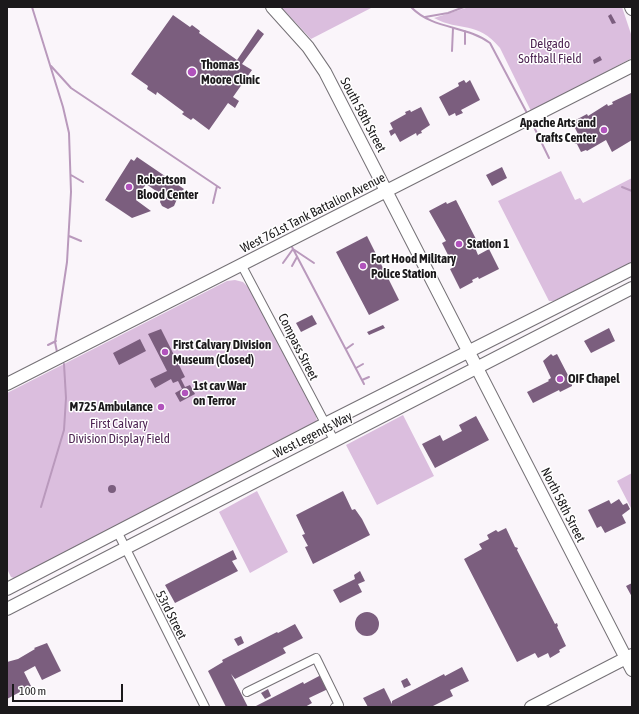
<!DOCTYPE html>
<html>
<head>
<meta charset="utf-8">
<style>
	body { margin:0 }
	#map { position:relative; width:639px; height:714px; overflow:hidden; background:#faf5fa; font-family:"Asap Condensed",sans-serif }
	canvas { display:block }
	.frame { position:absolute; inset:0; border:8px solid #1b191b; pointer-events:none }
	.scale { position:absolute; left:12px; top:684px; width:111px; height:18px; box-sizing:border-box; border:2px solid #1b191b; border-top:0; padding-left:5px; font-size:12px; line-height:14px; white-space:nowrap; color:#1b191b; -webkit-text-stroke:3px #fff; paint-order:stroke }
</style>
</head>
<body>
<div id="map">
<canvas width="639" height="714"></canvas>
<div class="frame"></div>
<div class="scale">100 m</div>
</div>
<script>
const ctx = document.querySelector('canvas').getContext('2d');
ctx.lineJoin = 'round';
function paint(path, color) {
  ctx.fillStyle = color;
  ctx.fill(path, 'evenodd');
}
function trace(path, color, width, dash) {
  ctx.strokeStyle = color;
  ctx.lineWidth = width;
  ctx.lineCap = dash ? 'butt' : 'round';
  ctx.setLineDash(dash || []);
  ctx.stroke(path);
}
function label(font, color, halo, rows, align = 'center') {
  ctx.font = font + ' "Asap Condensed",sans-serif';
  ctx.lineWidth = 3;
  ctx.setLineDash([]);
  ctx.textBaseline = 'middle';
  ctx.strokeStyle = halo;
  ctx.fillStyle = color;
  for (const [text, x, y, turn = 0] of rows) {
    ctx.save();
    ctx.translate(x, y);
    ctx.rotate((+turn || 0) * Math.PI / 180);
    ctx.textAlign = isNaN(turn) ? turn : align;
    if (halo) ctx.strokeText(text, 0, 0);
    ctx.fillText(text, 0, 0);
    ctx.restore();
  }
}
const green = new Path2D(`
	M 281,7 L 373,7 L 311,39 Z
	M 469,7 L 622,7 L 632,37 L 632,58 L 531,111 L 500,48 C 477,20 460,32 434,18 Z
	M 561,171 L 575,200 L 580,198 L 583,203 L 632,178 L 632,262 L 554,301 L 549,301 L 498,201 Z
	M 235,280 L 243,282 L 249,288 L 316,416 L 317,421 L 314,426 L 17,579 L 11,577 L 7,569 L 7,393 L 227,281 Z
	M 403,415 L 434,476 L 377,505 L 346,445 Z
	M 632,473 L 632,510 L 617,481 Z
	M 257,491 L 288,552 L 250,573 L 219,512 Z`);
const stream = new Path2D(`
	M 32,7 L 63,107 L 69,133 L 71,192 L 67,262 L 55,342 L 57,352
	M 411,7 C 433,30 466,25 490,43 L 527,113
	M 425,17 L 448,13 L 464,7
	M 465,44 L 465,31
	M 452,51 L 453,28
	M 51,66 L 71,88 L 220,188
	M 533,125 L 549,158
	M 71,175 L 83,182
	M 622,187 L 632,191
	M 213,203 L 217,186
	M 69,236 L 81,241
	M 292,247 L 364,384
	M 283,263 L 293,249 L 314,263
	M 292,266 L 297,257
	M 48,345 L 56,341
	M 346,349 L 353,344
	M 356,368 L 363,364
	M 362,380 L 369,377
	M 41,507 L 64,430 L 66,398 L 64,364`);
const building = new Path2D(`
	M 611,14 L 616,23 L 612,24 L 608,16 Z
	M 173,15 L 190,27 L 192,25 L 200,31 L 199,33 L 237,60 L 258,29 L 264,34 L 242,64 L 252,70 L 233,97 L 239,101 L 235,108 L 228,103 L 209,130 L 193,118 L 191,120 L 182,114 L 184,112 L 157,92 L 156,95 L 147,89 L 148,86 L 131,74 Z
	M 600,56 L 602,60 L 594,64 L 593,60 Z
	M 464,80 L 466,83 L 470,80 L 480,100 L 461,110 L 463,113 L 456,116 L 455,113 L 449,116 L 439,97 L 459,86 L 458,83 Z
	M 631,93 L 632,140 L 612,152 L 606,140 L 587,151 L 586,150 L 581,152 L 577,144 L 574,143 L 575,141 L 580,138 L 572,122 L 587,114 L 588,116 L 607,104 L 608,106 L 613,104 L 612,102 Z
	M 421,107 L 430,125 L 421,131 L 422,133 L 419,134 L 417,136 L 416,133 L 400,142 L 395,133 L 391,136 L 389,131 L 393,129 L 390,123 L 406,114 L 405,112 L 410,110 L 411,112 Z
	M 137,157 L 184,189 L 176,197 L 177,199 L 174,206 L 168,209 L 162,206 L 160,202 L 162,195 L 146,184 L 136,200 L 151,211 L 132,218 L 105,200 L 131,159 L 134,161 Z
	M 502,167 L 507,178 L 492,186 L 486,175 Z
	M 456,200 L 478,243 L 474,245 L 478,255 L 489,249 L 499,269 L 479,279 L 478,277 L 472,280 L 473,282 L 460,289 L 450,269 L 454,267 L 442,243 L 446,241 L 429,211 L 446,202 L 447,204 Z
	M 367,236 L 399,300 L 369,315 L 336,252 Z
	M 312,315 L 317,324 L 301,332 L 296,323 Z
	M 383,325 L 385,328 L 369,335 L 367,332 Z
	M 609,328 L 615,341 L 591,353 L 584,341 Z
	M 161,329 L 185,377 L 181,379 L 185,387 L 190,385 L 195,394 L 180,402 L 175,393 L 182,389 L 178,381 L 173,383 L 171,379 L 155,388 L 150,379 L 167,371 L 148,334 Z
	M 140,339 L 146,351 L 119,365 L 113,353 Z
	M 551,354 L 553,356 L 557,354 L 572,383 L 572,386 L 560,392 L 559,390 L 533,403 L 527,392 L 549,381 L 548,380 L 551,378 L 543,361 Z
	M 476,416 L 489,440 L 435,468 L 422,444 L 440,435 L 443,441 L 462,431 L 459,425 Z
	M108 489a4 4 0 1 1 8 0a4 4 0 1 1-8 0Z
	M 343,491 L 352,510 L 355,509 L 362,519 L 370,535 L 313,564 L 305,547 L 308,546 L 302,535 L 305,534 L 296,515 Z
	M 619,499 L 623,505 L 627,503 L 630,509 L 622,515 L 626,523 L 605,533 L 601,526 L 597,528 L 588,510 L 609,500 L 611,504 Z
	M 506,528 L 515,547 L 518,548 L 517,550 L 555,624 L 557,623 L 558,626 L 557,627 L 566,646 L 559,650 L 560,652 L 550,658 L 548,653 L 538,658 L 535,653 L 517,662 L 464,559 L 482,549 L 479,544 L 489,539 L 487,535 L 496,530 L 498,532 Z
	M 233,550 L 237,559 L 232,561 L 238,571 L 175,603 L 165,585 Z
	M 360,571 L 365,581 L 358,584 L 362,592 L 340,603 L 333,590 L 355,579 L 354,575 Z
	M 632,583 L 632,597 L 626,586 Z
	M355 624a12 12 0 1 1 24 0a12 12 0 1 1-24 0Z
	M 295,624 L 303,638 L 283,648 L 286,653 L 235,679 L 231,674 L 248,707 L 226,707 L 208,671 L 223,662 L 222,660 L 277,632 L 278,633 Z
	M 241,636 L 244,643 L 238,646 L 234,639 Z
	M 47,643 L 61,671 L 42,680 L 35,666 L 24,672 L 31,686 L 7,699 L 7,662 L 18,659 L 35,649 L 34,648 Z
	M 462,667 L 469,681 L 450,690 L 453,696 L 431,707 L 368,707 L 363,698 L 384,688 L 392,704 L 392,701 L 444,674 L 445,676 Z
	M 321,675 L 328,689 L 309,698 L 312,703 L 305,707 L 254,707 L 303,682 L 304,684 Z
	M 407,678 L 411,685 L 404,688 L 401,681 Z
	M 268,689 L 271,696 L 265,699 L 261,693 Z`);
const street = new Path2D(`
	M 242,266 L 334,440
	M 118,533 L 205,707
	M 247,692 L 316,658 L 339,705 L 335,707`);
const secondary = new Path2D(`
	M 272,7 L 308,47 L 325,72 L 632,670
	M 631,7 L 632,9
	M 7,384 L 632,66
	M 7,589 L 325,424 L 632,269
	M 7,609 L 632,288
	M 531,707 L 632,655`);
const markers = [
	[192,72,5,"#b153bc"],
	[604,130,4,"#b153bc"],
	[129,187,4,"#b153bc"],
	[459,244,4,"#b153bc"],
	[363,266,4,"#b153bc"],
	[165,352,4,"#b153bc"],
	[560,379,4,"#b153bc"],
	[185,393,4,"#b153bc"],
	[161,407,4,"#b153bc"]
];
const parkNames = [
	["Delgado",550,44],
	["Softball Field",550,59],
	["First Calvary",119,424],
	["Division Display Field",119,439]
];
const poiNames = [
	["Thomas",201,65],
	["Moore Clinic",201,80],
	["Apache Arts and",596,123,"right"],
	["Crafts Center",596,138,"right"],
	["Robertson",137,180],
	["Blood Center",137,195],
	["Station 1",467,244],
	["Fort Hood Military",371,259],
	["Police Station",371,274],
	["First Calvary Division",173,345],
	["Museum (Closed)",173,360],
	["OIF Chapel",568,379],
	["1st cav War",193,386],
	["on Terror",193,401],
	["M725 Ambulance",153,407,"right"]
];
const streetNames = [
	["South 58th Street",363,115,62],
	["West 761st Tank Battalion Avenue",313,213,-27],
	["Compass Street",298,347,63],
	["West Legends Way",313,435,-27],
	["North 58th Street",563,505,63],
	["53rd Street",171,615,63]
];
paint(green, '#dbbede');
trace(stream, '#b999bc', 2);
paint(building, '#7b5e7e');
trace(street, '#757176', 10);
trace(secondary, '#757176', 14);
trace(street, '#fff', 8);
trace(secondary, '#fff', 12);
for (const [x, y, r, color] of markers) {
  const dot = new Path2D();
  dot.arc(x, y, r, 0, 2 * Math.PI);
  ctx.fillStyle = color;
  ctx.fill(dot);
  trace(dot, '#fff', 1.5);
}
label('13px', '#4e2553', '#fff', parkNames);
label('bold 13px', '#1b191b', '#fff', poiNames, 'left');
label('13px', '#1b191b', '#fff', streetNames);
</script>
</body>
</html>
